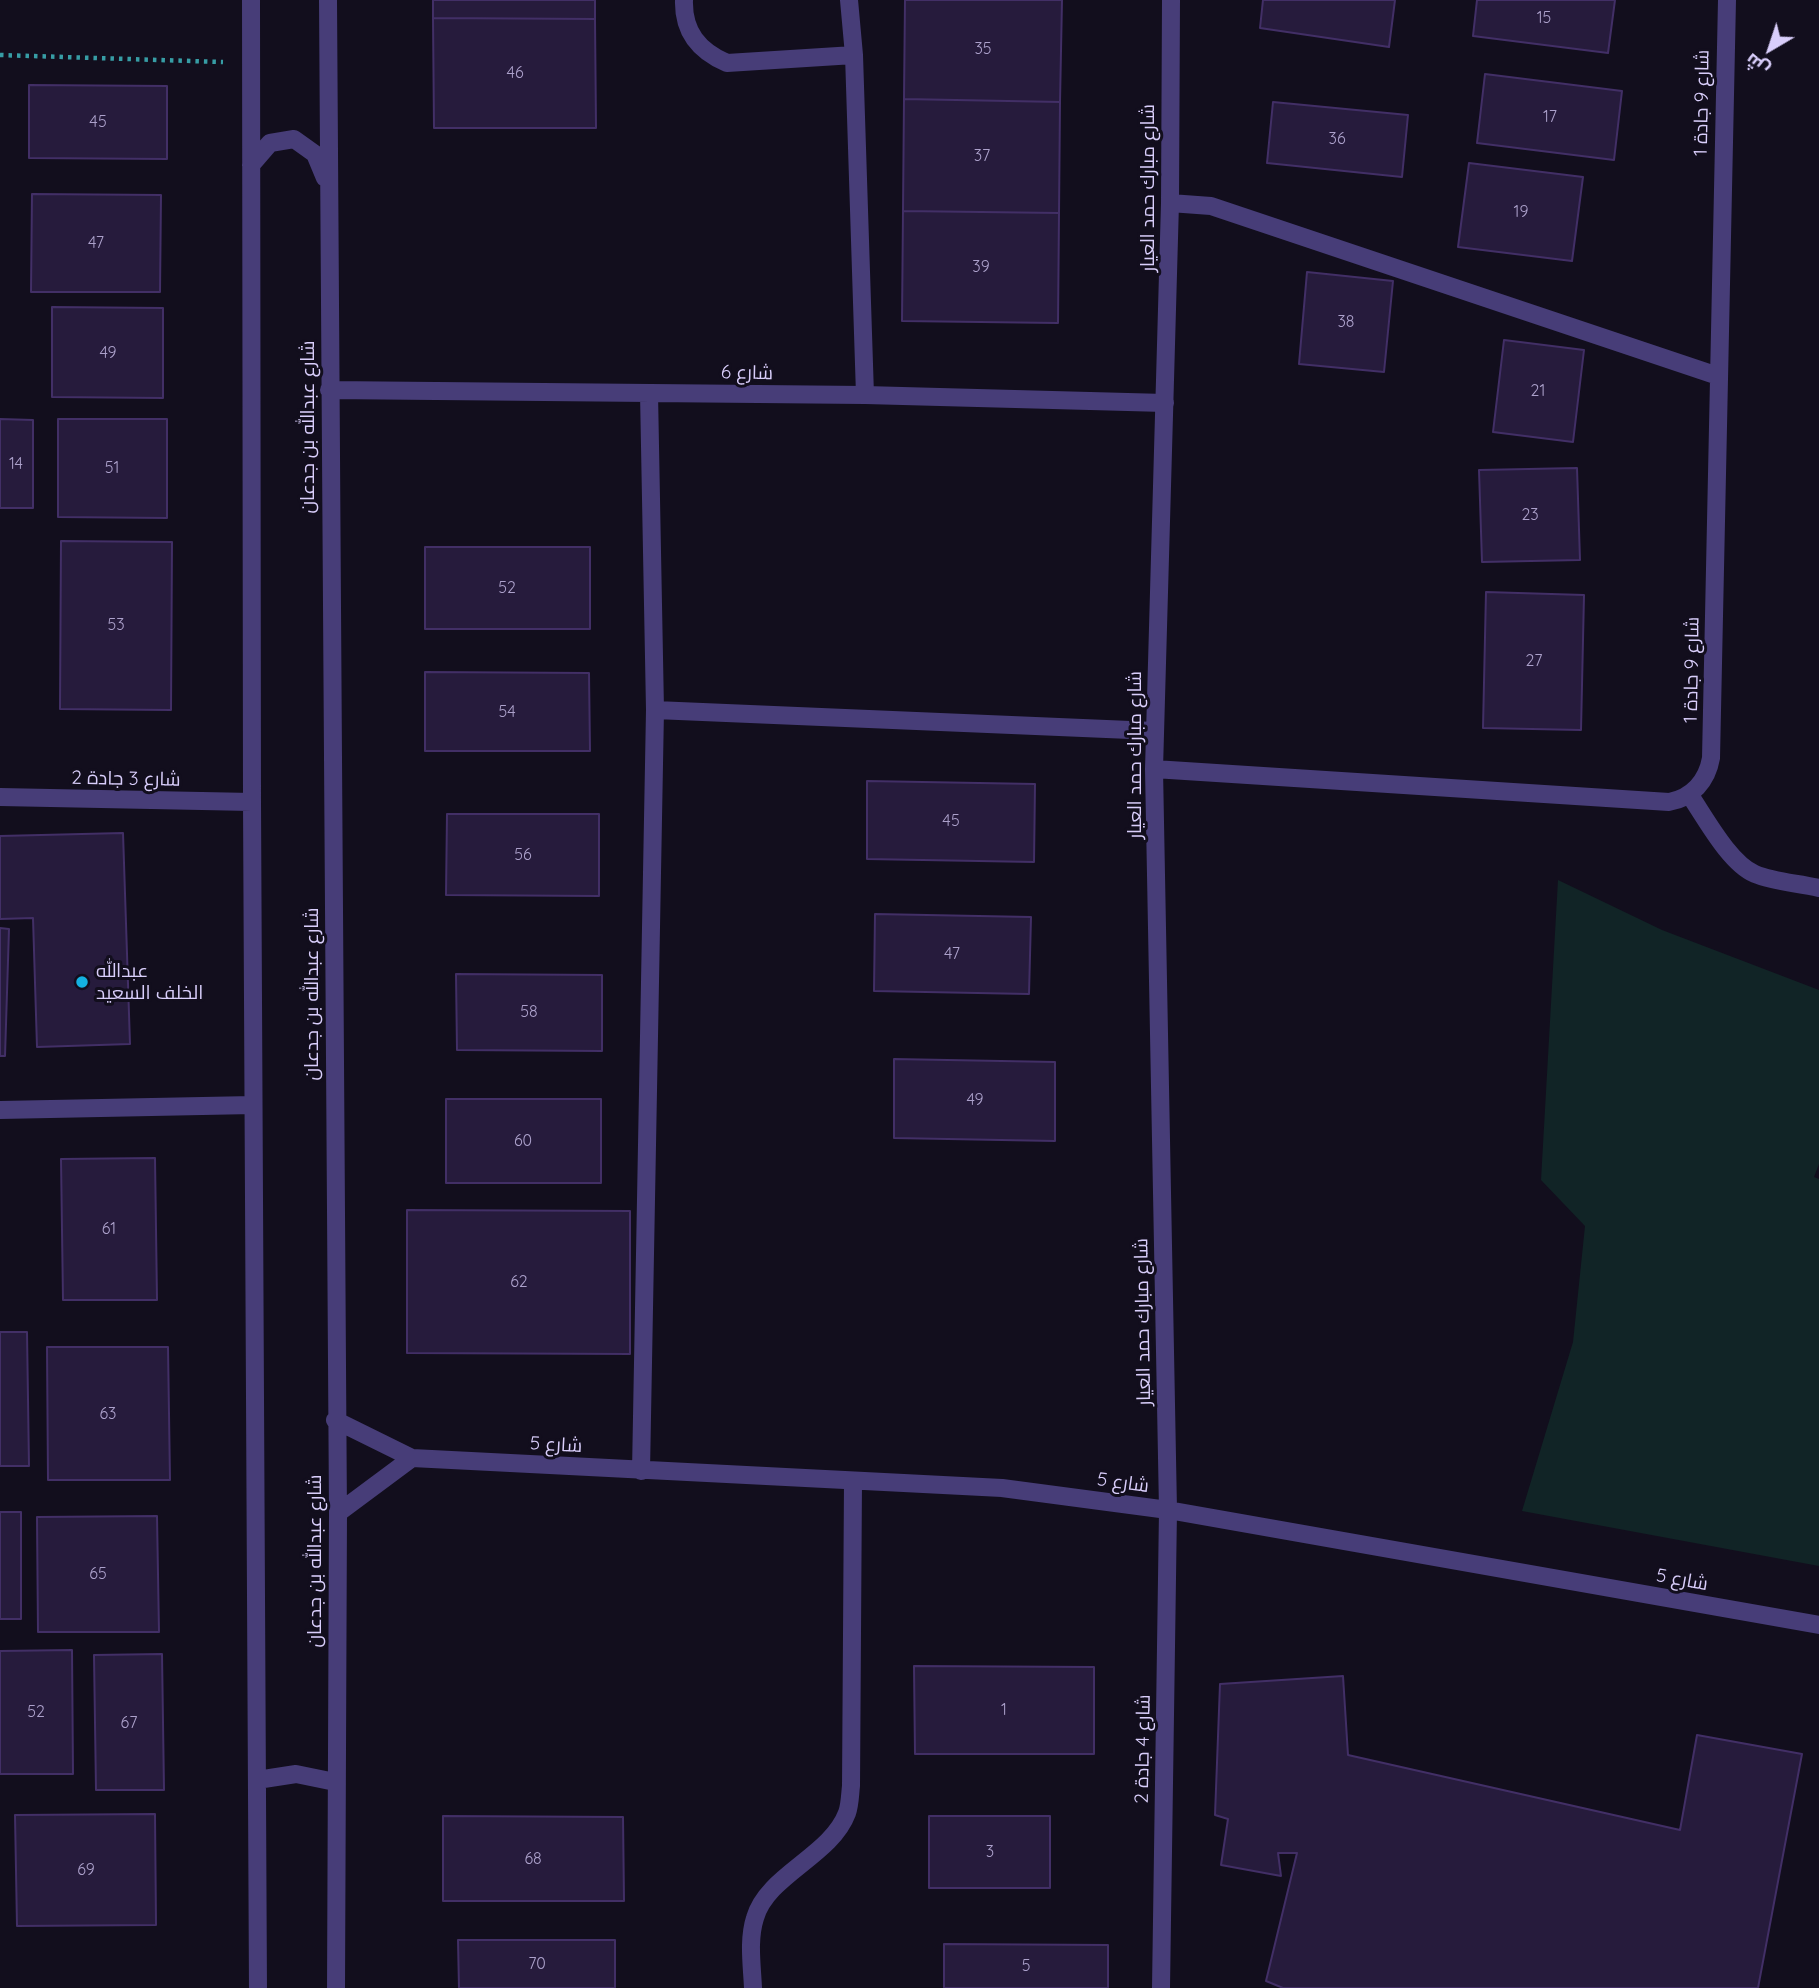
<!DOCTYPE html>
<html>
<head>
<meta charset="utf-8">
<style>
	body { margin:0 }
	#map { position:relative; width:1819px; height:1988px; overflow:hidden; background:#120e1d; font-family:Quicksand,Cairo,sans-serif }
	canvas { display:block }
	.north { position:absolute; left:1735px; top:14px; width:70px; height:70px; -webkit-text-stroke:5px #120e1d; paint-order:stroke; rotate:219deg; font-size:19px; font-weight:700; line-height:28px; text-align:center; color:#d9cefb }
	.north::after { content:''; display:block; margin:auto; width:24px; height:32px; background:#d9cefb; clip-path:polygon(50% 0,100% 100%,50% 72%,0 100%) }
</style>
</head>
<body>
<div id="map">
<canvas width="1819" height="1988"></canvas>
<div class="north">ش</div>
</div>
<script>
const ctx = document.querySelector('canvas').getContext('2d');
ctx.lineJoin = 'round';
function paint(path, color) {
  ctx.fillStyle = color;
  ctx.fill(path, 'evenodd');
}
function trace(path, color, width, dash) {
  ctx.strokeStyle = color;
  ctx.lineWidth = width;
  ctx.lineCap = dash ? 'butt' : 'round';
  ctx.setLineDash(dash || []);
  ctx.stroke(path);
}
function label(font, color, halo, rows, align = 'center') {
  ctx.font = font + ' Quicksand,Cairo,sans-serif';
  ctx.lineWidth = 6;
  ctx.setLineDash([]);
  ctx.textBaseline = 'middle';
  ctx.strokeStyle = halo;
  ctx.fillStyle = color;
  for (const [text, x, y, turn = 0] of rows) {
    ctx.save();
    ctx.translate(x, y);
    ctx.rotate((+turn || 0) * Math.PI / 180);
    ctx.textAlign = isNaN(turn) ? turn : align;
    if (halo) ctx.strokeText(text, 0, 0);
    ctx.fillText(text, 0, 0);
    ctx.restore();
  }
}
const green = new Path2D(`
	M 1558,880 L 1662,930 L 1819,990 L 1819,1164 L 1814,1177 L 1819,1179 L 1819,1566 L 1522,1511 L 1573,1342 L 1585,1226 L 1541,1180 Z`);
const building = new Path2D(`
	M 433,0 L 595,0 L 595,19 L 433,18 Z
	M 905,0 L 1062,0 L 1060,102 L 904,99 Z
	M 1263,0 L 1395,0 L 1389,47 L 1260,28 Z
	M 1477,0 L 1615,0 L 1608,53 L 1473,36 Z
	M 433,18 L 595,19 L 596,128 L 434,128 Z
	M 1485,74 L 1622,91 L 1614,160 L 1477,143 Z
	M 29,85 L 167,86 L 167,159 L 29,158 Z
	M 904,99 L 1060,102 L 1059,213 L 903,211 Z
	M 1273,102 L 1408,115 L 1402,177 L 1267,163 Z
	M 1469,163 L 1583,177 L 1572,261 L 1458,247 Z
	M 32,194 L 161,195 L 160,292 L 31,292 Z
	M 903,211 L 1059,213 L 1058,323 L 902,321 Z
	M 1307,272 L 1393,281 L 1384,372 L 1299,364 Z
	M 52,307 L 163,308 L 163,398 L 52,397 Z
	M 1504,340 L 1584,350 L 1573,442 L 1493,432 Z
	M 0,419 L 33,420 L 33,508 L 0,508 Z
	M 58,419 L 167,419 L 167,518 L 58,517 Z
	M 1577,468 L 1580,560 L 1482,562 L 1479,470 Z
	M 61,541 L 172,542 L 171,710 L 60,709 Z
	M 425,547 L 590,547 L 590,629 L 425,629 Z
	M 1486,592 L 1584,595 L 1581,730 L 1483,728 Z
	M 425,672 L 589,673 L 590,751 L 425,751 Z
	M 867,781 L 1035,784 L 1034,862 L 867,859 Z
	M 447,814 L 599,814 L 599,896 L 446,895 Z
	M 123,833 L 130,1044 L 37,1047 L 33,918 L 0,919 L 0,836 Z
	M 875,914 L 1031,917 L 1029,994 L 874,991 Z
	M 0,928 L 9,929 L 5,1056 L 0,1056 Z
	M 456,974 L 602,975 L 602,1051 L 457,1050 Z
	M 894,1059 L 1055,1062 L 1055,1141 L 894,1138 Z
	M 446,1099 L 601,1099 L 601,1183 L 446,1183 Z
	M 155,1158 L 157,1300 L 63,1300 L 61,1159 Z
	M 407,1210 L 630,1211 L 630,1354 L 407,1353 Z
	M 0,1332 L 27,1332 L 29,1466 L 0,1466 Z
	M 47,1347 L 168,1347 L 170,1480 L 48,1480 Z
	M 0,1512 L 21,1512 L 21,1619 L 0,1619 Z
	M 157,1516 L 159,1632 L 38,1632 L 37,1517 Z
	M 72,1650 L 73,1774 L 0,1774 L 0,1651 Z
	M 162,1654 L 164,1790 L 96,1790 L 94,1655 Z
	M 914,1666 L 1094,1667 L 1094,1754 L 915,1754 Z
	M 1343,1676 L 1348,1755 L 1680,1830 L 1697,1735 L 1802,1754 L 1758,1988 L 1283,1988 L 1266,1981 L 1297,1853 L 1278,1853 L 1281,1876 L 1221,1865 L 1228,1819 L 1215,1815 L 1220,1684 Z
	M 155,1814 L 156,1925 L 17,1926 L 15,1815 Z
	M 443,1816 L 623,1817 L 624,1901 L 443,1901 Z
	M 929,1816 L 1050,1816 L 1050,1888 L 929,1888 Z
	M 458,1940 L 615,1940 L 615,1988 L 459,1988 Z
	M 944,1944 L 1108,1945 L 1108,1988 L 944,1988 Z`);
const path = new Path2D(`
	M 0,55 L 223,62`);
const minor = new Path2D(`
	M 251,0 L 252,802 L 258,1988
	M 328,0 L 338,1513 L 336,1988
	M 684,0 C 683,32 699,51 727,63 L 854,55
	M 849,0 L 854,55 L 865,395
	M 251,165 L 270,143 L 294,139 L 315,154 L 325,178
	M 1170,203 L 1211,206 L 1718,376
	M 329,390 L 865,395 L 1165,403
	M 655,710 L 1154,731
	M 1154,769 L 1669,802 C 1692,798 1707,781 1711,758 L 1727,0
	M 1689,794 C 1705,817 1729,863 1755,874 C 1774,882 1798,883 1819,888
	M 0,797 L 252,802
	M 0,1110 L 253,1105
	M 335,1420 L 412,1458 L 1002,1488 L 1168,1510 L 1819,1625
	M 641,1471 L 655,710 L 649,393
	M 338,1513 L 412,1458
	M 257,1780 L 296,1774 L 335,1782
	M 753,1988 C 752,1965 748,1940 755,1918 C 767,1875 831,1856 847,1813 C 850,1805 850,1794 851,1786 L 853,1481
	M 1161,1988 L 1168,1510 L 1154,769 L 1170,203 L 1171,0`);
const markers = [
	[82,982,7,"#14b1e1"]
];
const numberNames = [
	["15",1544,18],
	["35",983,49],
	["46",515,73],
	["17",1550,117],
	["45",98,122],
	["36",1337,139],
	["37",982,156],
	["19",1521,212],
	["47",96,243],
	["39",981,267],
	["38",1346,322],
	["49",108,353],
	["21",1538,391],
	["14",16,464],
	["51",112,468],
	["23",1530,515],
	["52",507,588],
	["53",116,625],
	["27",1534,661],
	["54",507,712],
	["45",951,821],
	["56",523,855],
	["47",952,954],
	["58",529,1012],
	["49",975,1100],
	["60",523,1141],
	["61",109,1229],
	["62",519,1282],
	["63",108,1414],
	["65",98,1574],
	["1",1004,1710],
	["52",36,1712],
	["67",129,1723],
	["3",990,1852],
	["68",533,1859],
	["69",86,1870],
	["70",537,1964],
	["5",1026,1966]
];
const streetNames = [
	["شارع 9 جادة 1",1702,103,-89],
	["شارع مبارك حمد العيار",1148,188,-90],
	["شارع 6",747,373,1],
	["شارع عبدالله بن جدعان",308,427,-90],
	["شارع 9 جادة 1",1692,670,-89],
	["شارع مبارك حمد العيار",1135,755,-90],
	["شارع 3 جادة 2",126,779,1],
	["شارع عبدالله بن جدعان",312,994,-90],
	["شارع مبارك حمد العيار",1143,1322,-91],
	["شارع 5",556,1445,3],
	["شارع 5",1123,1483,8],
	["شارع عبدالله بن جدعان",315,1561,-90],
	["شارع 5",1682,1580,10],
	["شارع 4 جادة 2",1143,1749,-89]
];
const poiNames = [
	["عبدالله",96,971],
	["الخلف السعيد",96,993]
];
paint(green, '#112426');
paint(building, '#261b3c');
trace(building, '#422f66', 2);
trace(path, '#379da5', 4.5, [3.5, 5]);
trace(minor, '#473d78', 18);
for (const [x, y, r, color] of markers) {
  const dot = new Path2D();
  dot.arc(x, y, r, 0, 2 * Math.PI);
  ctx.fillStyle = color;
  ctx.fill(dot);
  trace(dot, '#120e1d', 2.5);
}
label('16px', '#aca1cb', null, numberNames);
label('19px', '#d9cefb', '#120e1d', streetNames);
label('19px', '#d9cefb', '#120e1d', poiNames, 'left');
</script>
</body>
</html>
